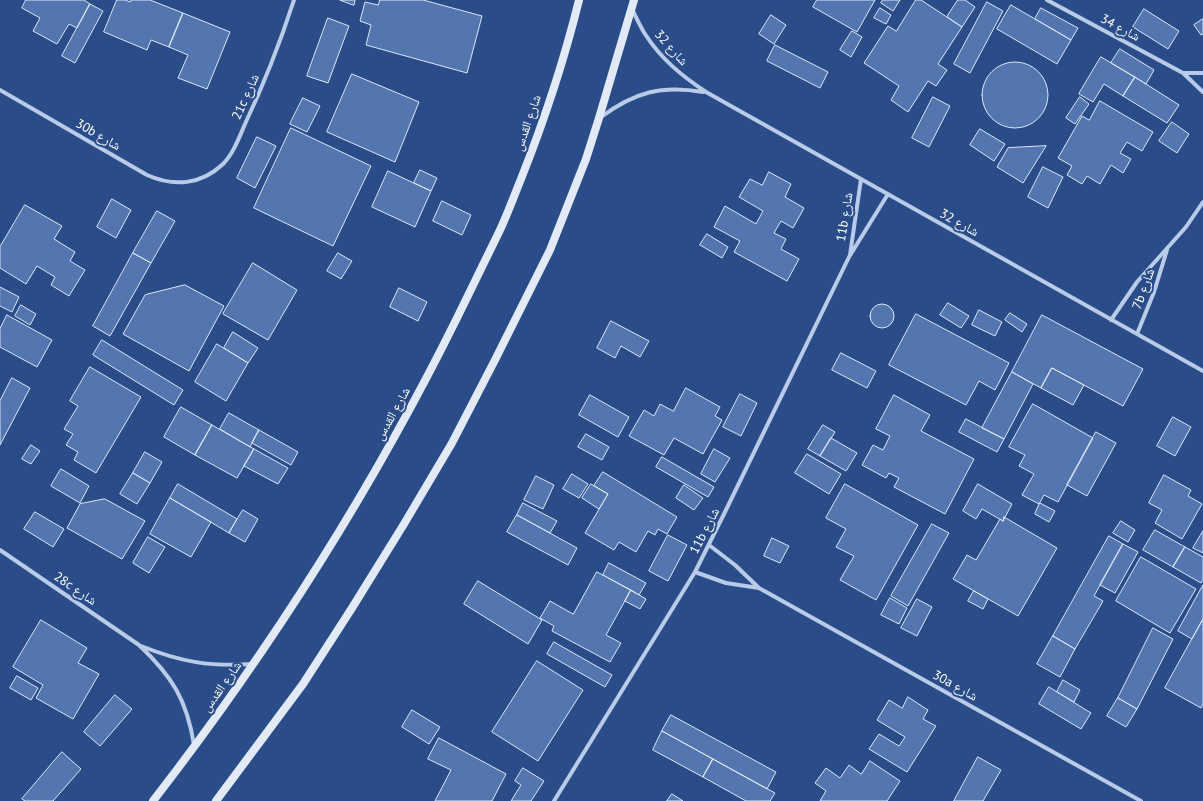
<!DOCTYPE html>
<html>
<head>
<meta charset="utf-8">
<style>
	body { margin:0 }
	canvas { display:block; background:#2a4d89 }
</style>
</head>
<body>
<canvas width="1203" height="801"></canvas>
<script>
const ctx = document.querySelector('canvas').getContext('2d');
ctx.lineJoin = 'round';
function paint(path, color) {
  ctx.fillStyle = color;
  ctx.fill(path, 'evenodd');
}
function trace(path, color, width, dash) {
  ctx.strokeStyle = color;
  ctx.lineWidth = width;
  ctx.lineCap = dash ? 'butt' : 'round';
  ctx.setLineDash(dash || []);
  ctx.stroke(path);
}
function label(font, color, halo, rows, align = 'center') {
  ctx.font = font + ' "PT Sans","Noto Naskh Arabic",sans-serif';
  ctx.lineWidth = 4;
  ctx.setLineDash([]);
  ctx.textBaseline = 'middle';
  ctx.strokeStyle = halo;
  ctx.fillStyle = color;
  for (const [text, x, y, turn = 0] of rows) {
    ctx.save();
    ctx.translate(x, y);
    ctx.rotate((+turn || 0) * Math.PI / 180);
    ctx.textAlign = isNaN(turn) ? turn : align;
    if (halo) ctx.strokeText(text, 0, 0);
    ctx.fillText(text, 0, 0);
    ctx.restore();
  }
}
const building = new Path2D(`
	M 26,0 L 84,0 L 90,4 L 77,28 L 69,24 L 57,44 L 33,31 L 40,18 L 22,8 Z
	M 117,0 L 125,0 L 130,2 L 131,0 L 150,0 L 183,13 L 169,47 L 151,40 L 147,50 L 104,32 Z
	M 340,0 L 355,0 L 354,5 Z
	M 380,0 L 423,0 L 482,16 L 467,73 L 366,45 L 371,25 L 360,21 L 365,2 L 378,5 Z
	M 817,0 L 875,0 L 857,32 L 813,7 Z
	M 883,0 L 900,0 L 893,11 L 881,3 Z
	M 916,0 L 921,0 L 962,27 L 938,64 L 947,70 L 936,86 L 928,81 L 908,112 L 891,100 L 899,86 L 864,63 L 888,26 L 896,31 Z
	M 958,0 L 965,0 L 975,7 L 962,27 L 947,17 Z
	M 987,2 L 1003,11 L 970,73 L 954,64 Z
	M 90,4 L 103,11 L 75,63 L 62,56 Z
	M 1011,5 L 1071,40 L 1057,64 L 997,29 Z
	M 880,8 L 891,15 L 886,24 L 874,18 Z
	M 1041,8 L 1078,28 L 1071,40 L 1035,19 Z
	M 1144,9 L 1179,31 L 1168,49 L 1133,27 Z
	M 183,13 L 230,32 L 207,89 L 178,78 L 188,55 L 169,47 Z
	M 771,15 L 786,25 L 774,44 L 759,34 Z
	M 328,18 L 349,26 L 328,83 L 307,76 Z
	M 1203,19 L 1203,34 L 1201,35 L 1194,25 Z
	M 852,31 L 862,37 L 851,57 L 840,50 Z
	M 775,45 L 828,72 L 820,88 L 767,61 Z
	M 1120,49 L 1154,70 L 1146,84 L 1111,63 Z
	M 1101,57 L 1135,77 L 1123,96 L 1104,84 L 1093,102 L 1079,94 Z
	M982 95a33 33 0 1 1 66 0a33 33 0 1 1-66 0Z
	M 352,74 L 419,102 L 395,162 L 327,132 Z
	M 1135,77 L 1179,105 L 1167,123 L 1123,96 Z
	M 933,97 L 950,106 L 929,147 L 912,138 Z
	M 1080,97 L 1089,104 L 1075,124 L 1066,118 Z
	M 303,98 L 320,106 L 307,132 L 290,124 Z
	M 1100,101 L 1153,132 L 1142,151 L 1127,142 L 1120,153 L 1131,159 L 1123,173 L 1111,165 L 1100,184 L 1087,176 L 1082,184 L 1067,175 L 1072,166 L 1058,158 L 1082,116 L 1089,120 Z
	M 1172,122 L 1189,134 L 1177,153 L 1159,141 Z
	M 291,128 L 371,166 L 333,246 L 254,208 Z
	M 980,129 L 1005,144 L 994,161 L 970,145 Z
	M 257,137 L 276,146 L 255,188 L 237,178 Z
	M 1046,146 L 1023,183 L 997,167 L 1008,148 Z
	M 1043,167 L 1063,177 L 1048,208 L 1028,197 Z
	M 420,170 L 437,178 L 431,191 L 414,183 Z
	M 388,171 L 431,191 L 415,227 L 372,207 Z
	M 769,172 L 791,184 L 785,197 L 804,208 L 793,228 L 781,221 L 774,233 L 786,239 L 781,249 L 799,259 L 787,281 L 734,252 L 740,241 L 714,227 L 725,206 L 756,224 L 763,211 L 739,197 L 750,179 L 762,185 Z
	M 112,199 L 131,210 L 116,238 L 97,227 Z
	M 442,201 L 471,215 L 462,235 L 433,221 Z
	M 25,205 L 62,226 L 54,239 L 75,252 L 70,261 L 85,270 L 69,296 L 51,285 L 55,277 L 37,266 L 26,284 L 0,268 L 0,247 Z
	M 157,211 L 175,221 L 151,263 L 133,253 Z
	M 707,234 L 728,247 L 722,258 L 700,245 Z
	M 133,253 L 151,263 L 110,336 L 93,326 Z
	M 338,253 L 352,261 L 341,279 L 327,271 Z
	M 253,263 L 297,290 L 268,340 L 223,314 Z
	M 185,285 L 224,306 L 189,371 L 123,334 L 145,295 Z
	M 0,287 L 19,297 L 12,312 L 0,306 Z
	M 399,288 L 427,302 L 418,321 L 390,307 Z
	M 948,303 L 969,316 L 961,328 L 940,315 Z
	M870 316a12 12 0 1 1 24 0a12 12 0 1 1-24 0Z
	M 21,305 L 36,314 L 30,325 L 15,316 Z
	M 979,310 L 1002,322 L 995,336 L 972,325 Z
	M 1010,313 L 1027,324 L 1022,332 L 1005,320 Z
	M 916,314 L 1009,363 L 995,390 L 979,381 L 966,405 L 889,365 Z
	M 7,315 L 52,340 L 37,367 L 0,347 L 0,329 Z
	M 1042,315 L 1143,369 L 1123,406 L 1052,368 L 1041,388 L 1012,372 Z
	M 611,321 L 649,341 L 640,357 L 621,346 L 615,358 L 597,348 Z
	M 233,332 L 258,348 L 248,363 L 224,348 Z
	M 102,340 L 183,390 L 174,405 L 93,355 Z
	M 217,344 L 248,363 L 226,401 L 195,382 Z
	M 841,353 L 876,371 L 867,388 L 832,370 Z
	M 90,367 L 141,397 L 96,473 L 74,460 L 78,452 L 66,445 L 73,434 L 64,429 L 78,406 L 70,401 Z
	M 1052,368 L 1084,385 L 1073,405 L 1041,388 Z
	M 1012,372 L 1033,384 L 1004,439 L 982,428 Z
	M 12,378 L 30,388 L 0,445 L 0,401 Z
	M 686,388 L 720,407 L 715,416 L 722,420 L 703,454 L 674,438 L 664,455 L 629,436 L 644,410 L 654,416 L 660,404 L 673,411 Z
	M 740,394 L 757,403 L 741,436 L 723,427 Z
	M 590,395 L 629,417 L 618,437 L 579,415 Z
	M 894,395 L 930,415 L 921,431 L 974,459 L 945,514 L 894,487 L 899,478 L 889,473 L 886,478 L 862,465 L 873,445 L 883,450 L 890,436 L 876,429 Z
	M 1033,404 L 1093,438 L 1058,502 L 1044,495 L 1039,504 L 1022,495 L 1034,474 L 1019,466 L 1025,455 L 1009,447 Z
	M 181,407 L 212,425 L 195,455 L 164,437 Z
	M 229,413 L 259,430 L 250,447 L 220,429 Z
	M 1173,417 L 1191,427 L 1175,456 L 1157,446 Z
	M 966,419 L 1004,439 L 997,452 L 959,432 Z
	M 212,425 L 254,449 L 237,478 L 195,455 Z
	M 823,425 L 835,432 L 820,456 L 808,449 Z
	M 259,430 L 298,452 L 291,465 L 252,443 Z
	M 1096,432 L 1116,443 L 1087,496 L 1067,485 Z
	M 586,434 L 609,447 L 602,460 L 578,447 Z
	M 831,438 L 857,453 L 846,471 L 820,456 Z
	M 31,445 L 40,451 L 31,464 L 22,459 Z
	M 254,449 L 288,468 L 278,484 L 244,466 Z
	M 714,449 L 730,458 L 715,482 L 701,474 Z
	M 145,452 L 162,462 L 150,483 L 133,473 Z
	M 807,454 L 841,474 L 829,494 L 795,473 Z
	M 662,457 L 714,487 L 708,497 L 656,467 Z
	M 61,469 L 89,486 L 80,503 L 51,486 Z
	M 603,472 L 677,517 L 667,534 L 658,529 L 655,535 L 648,531 L 636,552 L 619,542 L 614,550 L 585,533 L 608,494 L 594,486 Z
	M 133,473 L 150,483 L 137,504 L 120,494 Z
	M 572,474 L 588,484 L 579,498 L 563,489 Z
	M 1164,475 L 1191,490 L 1188,496 L 1202,504 L 1182,539 L 1155,523 L 1162,510 L 1149,503 Z
	M 536,476 L 554,485 L 543,509 L 524,500 Z
	M 178,484 L 237,519 L 229,533 L 170,498 Z
	M 591,484 L 608,494 L 599,509 L 582,498 Z
	M 845,484 L 918,525 L 876,600 L 840,580 L 854,556 L 836,547 L 846,529 L 826,518 Z
	M 978,484 L 1012,504 L 1003,521 L 982,509 L 976,519 L 963,511 Z
	M 684,485 L 703,498 L 694,510 L 676,498 Z
	M 170,498 L 211,522 L 191,557 L 150,534 Z
	M 105,499 L 145,521 L 122,559 L 67,528 L 80,504 Z
	M 523,503 L 557,521 L 550,533 L 517,515 Z
	M 1040,503 L 1055,511 L 1049,522 L 1035,514 Z
	M 243,510 L 258,519 L 245,542 L 229,533 Z
	M 35,512 L 64,529 L 53,547 L 24,529 Z
	M 517,515 L 577,548 L 568,565 L 507,532 Z
	M 1004,517 L 1057,548 L 1018,616 L 953,579 L 967,555 L 976,560 L 1000,519 L 1003,521 Z
	M 1121,521 L 1135,530 L 1128,542 L 1113,533 Z
	M 932,524 L 949,533 L 908,606 L 891,596 Z
	M 1155,530 L 1185,547 L 1173,567 L 1143,550 Z
	M 1203,531 L 1203,553 L 1193,548 Z
	M 668,535 L 687,545 L 668,581 L 649,571 Z
	M 1109,536 L 1123,544 L 1094,596 L 1103,601 L 1075,649 L 1053,636 Z
	M 148,537 L 165,547 L 149,573 L 133,563 Z
	M 772,538 L 789,546 L 780,563 L 764,556 Z
	M 1123,544 L 1138,552 L 1115,593 L 1100,585 Z
	M 1185,547 L 1203,557 L 1203,580 L 1201,583 L 1173,567 Z
	M 1141,557 L 1196,589 L 1170,633 L 1116,601 Z
	M 609,563 L 646,583 L 639,595 L 603,575 Z
	M 597,572 L 631,590 L 606,635 L 621,643 L 610,662 L 552,631 L 554,626 L 540,618 L 550,601 L 573,614 Z
	M 478,581 L 542,620 L 528,644 L 464,604 Z
	M 1203,585 L 1203,619 L 1192,639 L 1178,631 Z
	M 631,590 L 646,599 L 640,609 L 625,601 Z
	M 974,591 L 988,599 L 983,609 L 968,601 Z
	M 890,598 L 907,608 L 899,624 L 881,615 Z
	M 917,599 L 932,607 L 917,636 L 901,628 Z
	M 1203,619 L 1203,704 L 1201,708 L 1165,688 Z
	M 41,620 L 87,648 L 78,663 L 99,674 L 73,719 L 36,698 L 43,685 L 13,667 Z
	M 1153,628 L 1173,639 L 1137,709 L 1118,698 Z
	M 1053,636 L 1075,649 L 1060,677 L 1037,664 Z
	M 554,642 L 612,675 L 605,687 L 547,654 Z
	M 537,661 L 583,690 L 538,761 L 492,732 Z
	M 17,676 L 38,688 L 31,700 L 10,688 Z
	M 1063,680 L 1080,690 L 1074,702 L 1057,692 Z
	M 1049,687 L 1091,713 L 1081,729 L 1039,704 Z
	M 115,695 L 132,709 L 100,746 L 84,732 Z
	M 908,697 L 928,710 L 923,719 L 936,726 L 907,772 L 869,749 L 879,734 L 899,746 L 905,737 L 877,720 L 889,700 L 902,708 Z
	M 1118,698 L 1137,709 L 1126,727 L 1107,716 Z
	M 412,710 L 440,727 L 429,744 L 402,727 Z
	M 671,715 L 776,772 L 767,789 L 662,731 Z
	M 662,731 L 713,759 L 703,777 L 653,750 Z
	M 439,738 L 506,774 L 492,801 L 435,801 L 451,770 L 428,759 Z
	M 62,752 L 81,769 L 53,801 L 25,801 L 22,799 Z
	M 978,757 L 1001,770 L 983,801 L 954,801 Z
	M 713,759 L 775,793 L 770,801 L 746,801 L 703,777 Z
	M 870,761 L 900,781 L 887,801 L 820,801 L 826,791 L 815,783 L 826,768 L 840,778 L 849,765 L 861,774 Z
	M 523,768 L 544,781 L 531,801 L 511,801 L 521,785 L 515,781 Z
	M 672,794 L 683,801 L 667,801 Z`);
const minor = new Path2D(`
	M 1047,0 L 1183,73 L 1203,92
	M 632,9 C 636,17 640,26 645,34 C 661,59 682,76 706,92 L 1203,371
	M 1183,73 L 1203,73
	M 0,90 L 147,175 C 174,187 201,185 223,164 C 233,154 239,138 245,124 C 264,84 280,43 294,0
	M 601,117 C 635,92 661,85 703,92
	M 850,255 L 861,179
	M 1111,320 L 1137,282 L 1186,227 L 1203,202
	M 1137,334 L 1154,292 L 1167,250
	M 709,545 L 735,565 L 759,588 L 1141,801
	M 0,550 L 139,645 C 172,676 187,700 194,745
	M 695,572 L 726,583 L 759,588
	M 141,646 C 181,662 210,667 253,664
	M 554,801 L 695,572 L 725,512 L 849,257 L 888,194`);
const secondary = new Path2D(`
	M 153,801 C 270,650 373,488 458,316 C 472,287 486,259 500,230 C 508,213 514,196 521,179 C 544,121 564,61 579,0
	M 216,801 L 303,684 L 352,608 L 404,524 L 452,443 L 496,358 L 550,250 L 586,159 L 599,118 L 634,0`);
const streetNames = [
	["شارع 34",1120,28,28],
	["شارع 32",671,48,48],
	["21c شارع",246,97,-66],
	["شارع القدس",528,123,-71],
	["30b شارع",98,135,30],
	["11b شارع",845,217,-81],
	["شارع 32",959,223,29],
	["7b شارع",1144,289,-70],
	["شارع القدس",393,414,-61],
	["11b شارع",705,531,-63],
	["28c شارع",75,589,34],
	["30a شارع",955,686,29],
	["شارع القدس",222,687,-55]
];
paint(building, '#5376b0');
trace(building, '#dce6f7', 1);
trace(minor, '#b8cbe8', 4);
trace(secondary, '#e2eaf8', 8);
label('13px', '#fff', '#2a4d89', streetNames);
</script>
</body>
</html>
